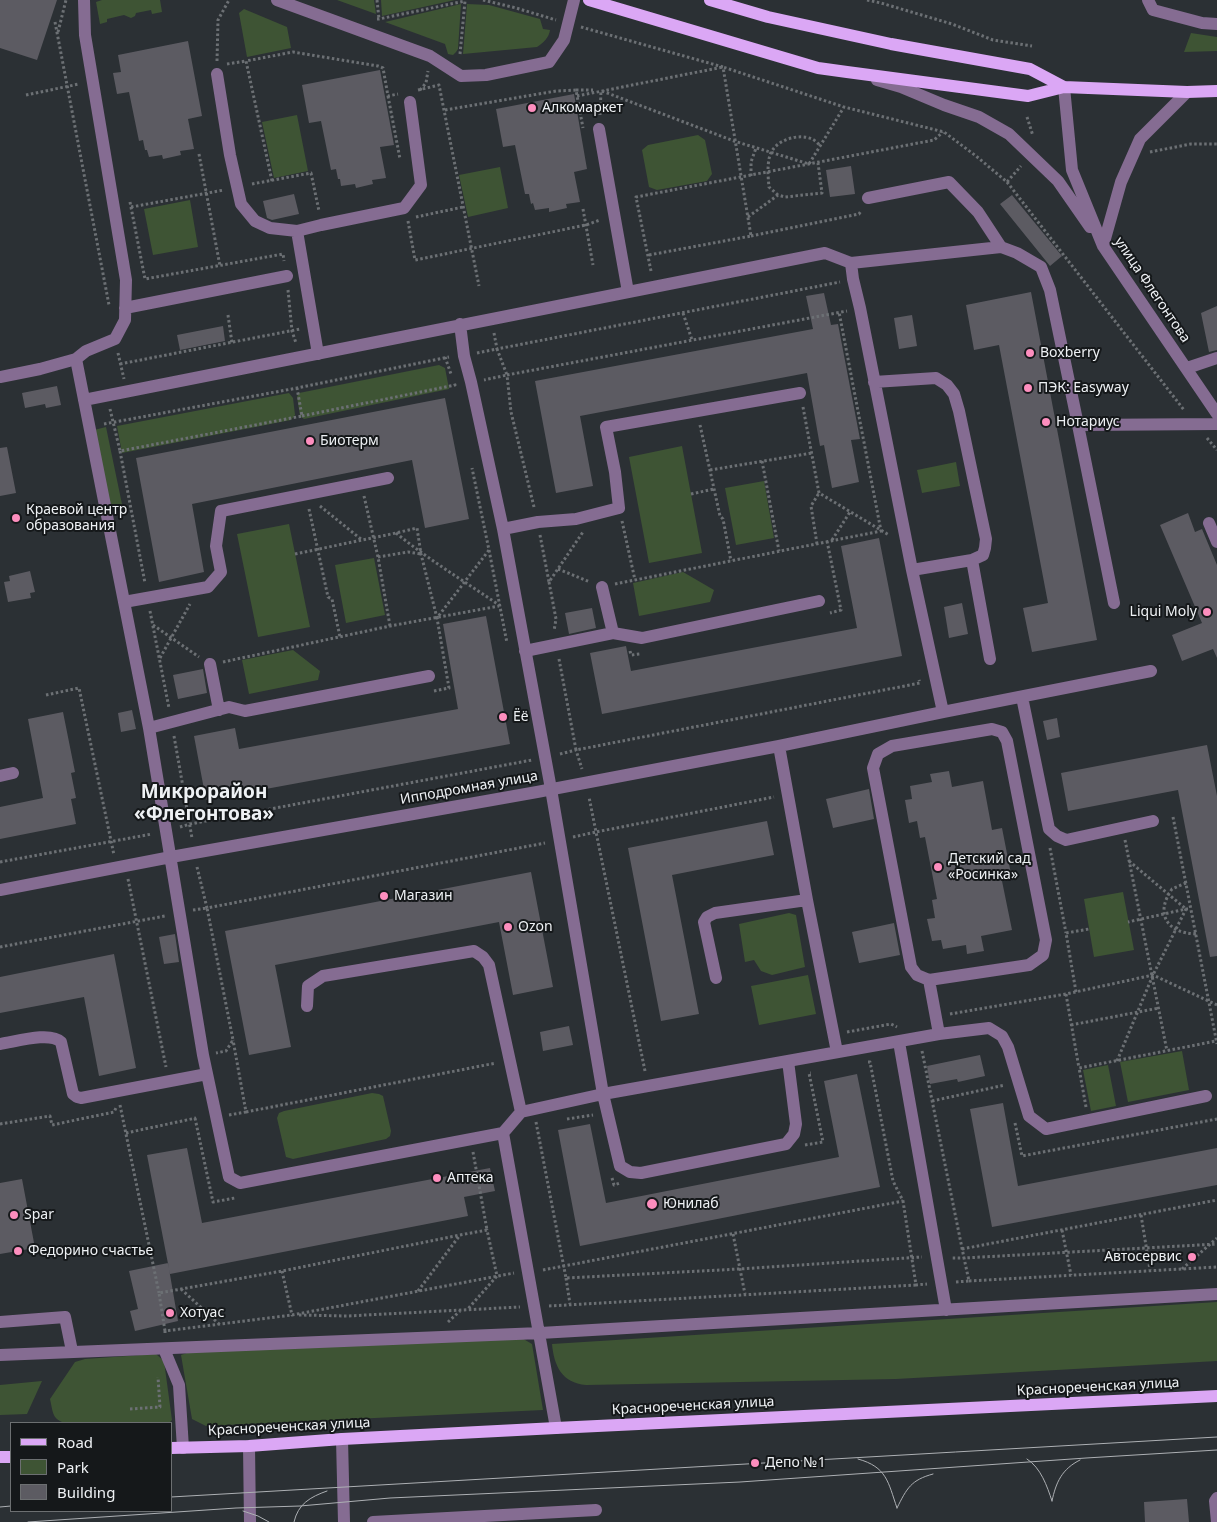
<!DOCTYPE html>
<html>
<head>
<meta charset="utf-8">
<style>
	body { margin:0 }
	#map { position:relative; width:1217px; height:1522px; overflow:hidden; background:#2b3034; font-family:"Noto Sans",sans-serif }
	canvas { display:block }
	.legend { position:absolute; left:10px; top:1422px; width:162px; height:90px; box-sizing:border-box; background:#15181a; border:1px solid #6c6f71; margin:0; padding:6px 9px; list-style:none; font-size:15px; color:#eef1f4 }
	.legend li { display:flex; align-items:center; gap:10px; height:25px }
	.legend b { width:25px; border:1px solid #6c6f71 }
</style>
</head>
<body>
<div id="map">
<canvas width="1217" height="1522"></canvas>
<ul class="legend">
<li><b style="height:6px;background:#dba7f5"></b>Road</li>
<li><b style="height:14px;background:#3e5434"></b>Park</li>
<li><b style="height:14px;background:#5c5b62"></b>Building</li>
</ul>
</div>
<script>
const ctx = document.querySelector('canvas').getContext('2d');
ctx.lineJoin = 'round';
function paint(path, color) {
  ctx.fillStyle = color;
  ctx.fill(path, 'evenodd');
}
function trace(path, color, width, dash) {
  ctx.strokeStyle = color;
  ctx.lineWidth = width;
  ctx.lineCap = dash ? 'butt' : 'round';
  ctx.setLineDash(dash || []);
  ctx.stroke(path);
}
function label(font, color, halo, rows, align = 'center') {
  ctx.font = font + ' "Noto Sans",sans-serif';
  ctx.lineWidth = 4;
  ctx.setLineDash([]);
  ctx.textBaseline = 'middle';
  ctx.strokeStyle = halo;
  ctx.fillStyle = color;
  for (const [text, x, y, turn = 0] of rows) {
    ctx.save();
    ctx.translate(x, y);
    ctx.rotate((+turn || 0) * Math.PI / 180);
    ctx.textAlign = isNaN(turn) ? turn : align;
    if (halo) ctx.strokeText(text, 0, 0);
    ctx.fillText(text, 0, 0);
    ctx.restore();
  }
}
const green = new Path2D(`
	M 102,0 L 160,0 L 162,12 L 152,14 L 151,10 L 136,13 L 135,16 L 131,18 L 124,15 L 107,19 L 107,22 L 100,24 L 96,2 Z
	M 337,0 L 374,0 L 376,14 Z
	M 381,0 L 455,0 L 382,16 Z
	M 461,4 L 458,49 L 456,52 L 453,55 L 448,54 L 445,44 L 385,22 Z
	M 467,4 L 489,5 L 540,19 L 543,29 L 550,30 C 549,38 543,43 537,47 L 463,54 Z
	M 244,9 L 287,27 L 291,48 L 247,57 L 239,13 Z
	M 1191,33 L 1217,37 L 1217,51 L 1184,52 Z
	M 297,115 L 308,171 L 274,178 L 262,122 Z
	M 698,135 L 705,140 L 712,174 L 707,181 L 657,190 L 649,187 L 642,150 L 648,145 Z
	M 500,167 L 508,208 L 468,217 L 459,175 Z
	M 190,200 L 198,247 L 153,255 L 144,209 Z
	M 439,365 L 445,368 L 449,389 L 304,419 L 300,416 L 297,397 L 299,393 Z
	M 289,393 L 293,398 L 295,415 L 291,420 L 122,453 L 117,426 Z
	M 106,427 L 123,509 L 117,508 L 109,502 L 94,430 Z
	M 682,446 L 702,553 L 649,563 L 629,457 Z
	M 956,462 L 960,486 L 922,493 L 917,470 Z
	M 764,481 L 774,538 L 736,545 L 725,488 Z
	M 289,524 L 310,627 L 258,637 L 237,534 Z
	M 374,558 L 385,615 L 346,623 L 335,565 Z
	M 683,572 L 714,590 L 710,602 L 639,616 L 633,583 Z
	M 293,650 L 320,671 L 318,680 L 249,694 L 242,660 Z
	M 1123,892 L 1134,950 L 1094,957 L 1084,899 Z
	M 789,913 L 796,915 L 805,967 L 772,975 L 761,971 L 754,960 L 745,962 L 739,924 Z
	M 808,975 L 816,1014 L 759,1025 L 751,986 Z
	M 1182,1051 L 1189,1090 L 1128,1102 L 1120,1062 Z
	M 1108,1065 L 1116,1106 L 1091,1111 L 1083,1070 Z
	M 372,1093 L 379,1094 L 383,1096 L 391,1131 L 390,1136 L 386,1139 L 293,1159 L 286,1157 L 277,1118 L 279,1113 L 284,1111 Z
	M 1217,1302 L 1217,1361 L 896,1379 L 586,1385 C 562,1383 554,1366 552,1344 Z
	M 520,1337 L 532,1344 L 543,1410 L 206,1426 L 192,1419 L 181,1355 L 193,1351 Z
	M 156,1354 L 164,1361 L 172,1420 L 169,1423 L 66,1423 C 52,1420 53,1412 50,1399 L 75,1362 L 85,1359 Z
	M 42,1381 L 27,1414 L 0,1415 L 0,1385 Z`);
const building = new Path2D(`
	M 0,0 L 57,0 L 37,60 L 0,48 Z
	M 188,41 L 202,116 L 188,119 L 194,149 L 180,151 L 181,155 L 163,159 L 162,155 L 149,157 L 147,150 L 145,150 L 143,140 L 139,141 L 129,92 L 117,94 L 113,73 L 121,72 L 118,55 Z
	M 380,70 L 394,145 L 380,147 L 386,178 L 372,180 L 373,184 L 356,188 L 355,184 L 341,186 L 340,179 L 338,179 L 336,169 L 331,170 L 321,121 L 309,123 L 302,85 Z
	M 574,94 L 587,169 L 574,172 L 580,202 L 566,204 L 567,208 L 549,212 L 549,208 L 535,210 L 533,203 L 531,204 L 529,194 L 525,194 L 515,145 L 503,147 L 496,109 Z
	M 851,166 L 855,194 L 830,197 L 826,170 Z
	M 294,194 L 299,214 L 272,220 L 267,218 L 263,201 Z
	M 1012,195 L 1062,256 L 1050,266 L 1000,204 Z
	M 1031,292 L 1097,640 L 1032,652 L 1023,608 L 1048,603 L 999,345 L 974,350 L 966,305 Z
	M 824,293 L 831,325 L 838,324 L 860,439 L 851,440 L 859,482 L 832,488 L 824,445 L 820,446 L 807,373 L 580,416 L 593,486 L 556,493 L 535,381 L 813,329 L 806,296 Z
	M 1217,306 L 1217,350 L 1209,352 L 1201,313 Z
	M 912,315 L 917,346 L 899,349 L 894,318 Z
	M 223,326 L 225,341 L 180,350 L 177,335 Z
	M 57,386 L 61,405 L 46,408 L 45,404 L 25,408 L 22,393 Z
	M 445,398 L 469,519 L 425,528 L 412,460 L 192,504 L 204,572 L 159,582 L 136,458 Z
	M 7,447 L 16,493 L 0,496 L 0,448 Z
	M 1188,513 L 1195,532 L 1202,529 L 1217,565 L 1217,658 L 1213,649 L 1182,661 L 1172,635 L 1202,623 L 1160,525 Z
	M 879,538 L 902,656 L 602,714 L 590,653 L 626,646 L 631,671 L 857,628 L 841,546 Z
	M 30,571 L 35,592 L 30,593 L 31,598 L 8,602 L 4,582 L 10,581 L 9,576 Z
	M 962,603 L 968,634 L 949,638 L 944,607 Z
	M 592,608 L 596,628 L 569,634 L 565,613 Z
	M 486,616 L 510,744 L 206,800 L 194,736 L 235,728 L 239,749 L 458,709 L 443,624 Z
	M 203,669 L 207,693 L 178,699 L 173,675 Z
	M 132,710 L 136,729 L 121,732 L 118,713 Z
	M 63,712 L 75,772 L 71,773 L 76,798 L 71,799 L 76,824 L 0,839 L 0,807 L 43,798 L 28,719 Z
	M 1057,718 L 1060,737 L 1047,740 L 1043,721 Z
	M 1207,745 L 1217,796 L 1217,956 L 1210,957 L 1178,790 L 1068,811 L 1061,773 Z
	M 949,771 L 952,787 L 983,781 L 992,830 L 1002,828 L 1012,879 L 1002,881 L 1012,930 L 981,936 L 984,951 L 967,954 L 966,945 L 943,949 L 941,940 L 932,941 L 927,919 L 935,918 L 932,900 L 937,899 L 925,837 L 920,838 L 917,821 L 909,823 L 905,800 L 912,799 L 910,786 L 932,782 L 930,774 Z
	M 869,789 L 874,819 L 833,828 L 826,799 Z
	M 767,821 L 774,855 L 672,875 L 699,1014 L 661,1021 L 628,848 Z
	M 531,872 L 553,987 L 513,995 L 499,922 L 275,965 L 291,1047 L 249,1055 L 225,931 Z
	M 894,923 L 900,955 L 859,963 L 852,932 Z
	M 175,934 L 179,962 L 164,964 L 159,937 Z
	M 114,954 L 136,1068 L 99,1076 L 84,997 L 0,1013 L 0,977 Z
	M 569,1026 L 573,1045 L 543,1051 L 540,1032 Z
	M 980,1055 L 985,1076 L 958,1082 L 957,1079 L 930,1084 L 927,1066 Z
	M 857,1074 L 880,1187 L 580,1246 L 558,1130 L 590,1124 L 606,1203 L 839,1157 L 824,1081 Z
	M 1003,1103 L 1018,1186 L 1217,1148 L 1217,1185 L 992,1227 L 970,1109 Z
	M 187,1148 L 202,1223 L 490,1168 L 495,1191 L 464,1197 L 468,1216 L 170,1274 L 147,1155 Z
	M 22,1179 L 35,1248 L 0,1254 L 0,1183 Z
	M 168,1263 L 178,1321 L 135,1331 L 130,1311 L 138,1309 L 129,1271 Z
	M 1187,1499 L 1189,1522 L 1145,1522 L 1144,1502 Z`);
const path = new Path2D(`
	M 377,0 L 379,19
	M 483,0 L 516,8 L 556,20
	M 867,0 L 881,3 L 952,24 L 993,40 L 1032,46
	M 377,19 L 379,19 L 465,1
	M 55,22 L 109,305
	M 581,27 L 723,67 L 751,236 L 649,255
	M 58,32 L 66,0
	M 460,54 L 465,1
	M 217,61 L 218,20 L 229,0
	M 227,64 L 246,61
	M 418,90 L 439,85 L 479,286
	M 420,90 L 426,83 L 428,71
	M 576,90 L 593,90
	M 602,91 L 734,141 L 809,164 L 844,107
	M 26,95 L 79,84
	M 388,96 L 400,159
	M 577,96 L 723,67 L 844,107 L 944,132 L 976,156 L 1007,182 L 1021,166
	M 445,110 L 556,91 L 576,90 L 583,128
	M 600,115 L 601,91
	M 1027,117 L 1033,136
	M 1150,152 L 1191,144 L 1217,144
	M 199,154 L 220,266
	M 751,176 L 751,162 L 756,148
	M 272,181 L 246,61 L 293,52 L 378,66 L 383,68 L 388,96 L 398,94
	M 1007,182 L 1184,410
	M 252,184 L 311,173 L 319,211
	M 778,195 L 769,187 C 768,177 767,165 770,155 C 775,140 798,133 812,139 C 815,140 818,144 821,146
	M 130,202 L 145,279 L 283,254 L 284,261
	M 131,207 L 224,190
	M 583,209 L 593,265
	M 416,217 L 463,207
	M 748,217 L 778,195 L 785,197 L 822,193 L 818,163
	M 408,221 L 415,260 L 586,225 L 600,220
	M 751,236 L 859,214 L 861,211
	M 651,271 L 636,197 L 934,140 L 943,132
	M 288,290 L 292,331 L 296,343
	M 683,313 L 692,340
	M 228,315 L 232,343
	M 494,333 L 497,349 L 840,282
	M 118,353 L 124,379
	M 477,353 L 497,349 L 507,375 L 484,380
	M 445,357 L 451,374
	M 120,364 L 300,329
	M 803,407 L 819,493 L 889,535
	M 110,409 L 120,451 L 302,416 L 297,388
	M 302,416 L 455,385 L 454,382
	M 104,424 L 297,388 L 449,357
	M 700,425 L 720,516 L 723,519 L 731,561
	M 1207,438 L 1217,450
	M 120,451 L 145,583
	M 762,461 L 779,551
	M 710,470 L 812,453
	M 691,494 L 714,489
	M 364,496 L 378,557 L 390,626
	M 320,506 L 362,540
	M 534,507 L 511,412 L 507,375 L 847,311
	M 309,509 L 328,597 L 332,599 L 340,637
	M 622,521 L 635,580
	M 396,533 C 429,560 464,581 499,605
	M 540,535 L 549,582 L 583,532
	M 832,540 L 850,512
	M 827,541 L 841,610 L 830,613
	M 817,544 L 811,506 L 819,493
	M 489,550 L 507,643
	M 295,554 L 396,533 L 417,528 L 421,554 L 437,618 L 489,550 L 472,468
	M 378,557 L 408,552 L 421,554
	M 558,569 L 590,582
	M 549,582 L 556,619 L 554,631
	M 615,584 L 881,531 L 839,312
	M 150,611 L 169,708
	M 153,625 L 199,657
	M 630,651 L 631,655 L 640,654
	M 160,658 L 190,604
	M 559,659 L 576,750 L 920,683 L 919,680
	M 223,662 L 390,626 L 499,606
	M 434,691 L 449,688 L 437,618
	M 46,695 L 79,688 L 114,855
	M 174,736 L 192,838
	M 560,754 L 576,750 L 582,769
	M 1173,817 L 1217,1044
	M 180,827 L 190,824 L 532,760
	M 573,837 L 596,832 L 589,797
	M 1125,840 L 1167,1051
	M 1050,848 L 1066,933
	M 1129,861 L 1186,909 L 1188,909
	M 0,862 L 152,834
	M 197,867 L 207,908 L 545,843
	M 128,879 L 166,1067
	M 1186,883 L 1172,889 C 1155,913 1166,933 1196,934
	M 193,910 L 207,908 L 233,1040 L 226,1051 L 216,1053
	M 0,947 L 165,916
	M 1076,992 L 1066,933 L 1089,929
	M 1066,994 L 1079,1068
	M 950,1014 L 1066,994 L 1153,975 L 1217,1005
	M 1071,1025 L 1159,1008
	M 847,1032 L 891,1024 L 897,1027
	M 922,1051 L 964,1258 L 951,1258
	M 1117,1061 L 1153,975 L 1186,909 L 1128,922
	M 868,1062 L 870,1062 L 893,1181 L 903,1201 L 916,1285 L 927,1284
	M 645,1071 L 596,832 L 774,797
	M 932,1101 L 1005,1085
	M 120,1105 L 159,1293
	M 1086,1107 L 1079,1068 L 1216,1041
	M 246,1112 L 496,1063
	M 229,1115 L 246,1112 L 233,1040
	M 195,1118 L 213,1202 L 235,1198
	M 567,1119 L 593,1115
	M 536,1122 L 566,1278 L 739,1269 L 922,1257
	M 1015,1123 L 1022,1156 L 1217,1119
	M 0,1124 L 50,1116 L 52,1125 L 114,1112 L 117,1106
	M 126,1133 L 196,1118
	M 805,1145 L 823,1142 L 809,1073 L 811,1073
	M 473,1152 L 487,1230
	M 612,1178 L 614,1185 L 620,1183
	M 1141,1215 L 1150,1270
	M 1062,1230 L 1071,1275
	M 733,1234 L 745,1294
	M 962,1249 L 1217,1200
	M 1182,1269 L 1217,1238
	M 543,1270 L 903,1201
	M 282,1271 L 292,1315 L 293,1315
	M 566,1278 L 570,1304
	M 969,1281 L 1217,1267
	M 956,1282 L 969,1281 L 964,1258 L 1217,1244
	M 181,1289 L 220,1325
	M 418,1291 L 460,1235 L 487,1230 L 497,1276 L 467,1310
	M 549,1306 L 916,1285
	M 299,1315 L 347,1316 L 520,1307
	M 448,1322 L 460,1311
	M 165,1331 L 159,1293 L 282,1271 L 460,1235
	M 165,1333 L 165,1331 L 292,1315 L 514,1273
	M 130,1409 L 160,1407 L 158,1377`);
const minor = new Path2D(`
	M 84,0 L 85,35 L 126,280 L 125,320 L 115,339 L 86,351 L 76,359 L 149,728 L 203,1055 L 229,1177 L 240,1183 L 503,1133 L 521,1112 L 603,1094 L 939,1034 L 989,1028 L 1002,1036 L 1008,1047 L 1029,1116 L 1046,1129 L 1206,1096
	M 277,0 L 430,56 L 461,76 L 486,75 L 549,62 L 564,40 L 574,0
	M 1148,0 L 1153,10 L 1202,23 L 1217,24
	M 217,74 L 230,155 L 241,204 L 255,221 L 270,228 L 297,231 L 321,225 L 404,208 L 421,185 L 410,102
	M 877,80 L 901,87 L 944,105 L 979,117 L 1009,134 L 1058,181 L 1090,227
	M 1064,87 L 1072,170 L 1103,246 L 1217,414
	M 599,129 L 628,292
	M 868,198 L 949,182 L 978,212 L 1001,247
	M 297,231 L 318,354
	M 1103,246 L 1121,182 L 1140,139 L 1187,92
	M 851,263 L 853,279 L 860,308 L 912,570 L 943,712 L 1151,671
	M 125,308 L 287,276
	M 460,324 L 464,356 L 471,382 L 503,529 L 551,789 L 603,1094 L 620,1166 L 630,1172 L 641,1173 L 786,1144 L 794,1134 L 796,1124 L 788,1061
	M 1187,368 L 1217,358
	M 0,377 L 40,369 L 76,359
	M 874,382 L 936,378 L 947,385 L 954,394 L 959,411 L 986,539 L 985,548 L 983,555 L 972,560 L 912,570
	M 84,400 L 825,253 L 851,263 L 1001,247 L 1017,253 L 1041,267 L 1050,290 L 1078,425 L 1114,603
	M 1078,425 L 1217,424
	M 1209,523 L 1217,542
	M 503,529 L 538,522 L 576,519 L 619,508 L 615,472 L 606,427 L 800,393
	M 972,560 L 990,659
	M 602,587 L 613,633
	M 124,602 L 208,587 L 221,572 L 216,546 L 221,511 L 388,478
	M 525,651 L 613,633 L 642,638 L 819,601
	M 210,664 L 219,710
	M 1022,697 L 1049,829 L 1057,836 L 1066,840 L 1153,821
	M 149,728 L 229,707 L 245,711 L 429,676
	M 779,746 L 807,900 L 837,1052
	M 0,776 L 13,773
	M 0,890 L 171,857 L 537,792 L 779,746 L 943,712
	M 716,978 L 704,922 L 707,917 L 715,913 L 807,900
	M 929,980 L 1029,965 L 1043,955 L 1046,940 L 1007,741 L 1002,732 L 992,729 L 892,746 L 878,754 L 873,768 L 911,967 L 917,975 L 929,980 L 939,1034
	M 307,1006 L 308,986 L 323,976 L 474,951 L 483,957 L 489,965 L 521,1112
	M 899,1042 L 946,1310
	M 0,1044 C 15,1042 50,1031 61,1042 L 73,1094 L 77,1097 L 81,1098 L 207,1074
	M 503,1133 L 556,1428
	M 0,1322 L 65,1317 L 72,1351
	M 164,1349 L 179,1385 L 183,1448
	M 0,1355 L 540,1333 L 1217,1294
	M 342,1439 L 344,1522
	M 249,1446 L 250,1522
	M 373,1522 L 596,1510
	M 1217,1522 L 1215,1501 L 1217,1498`);
const major = new Path2D(`
	M 589,0 L 818,68 L 847,72 L 1028,96 L 1064,87 L 1187,92 L 1217,91
	M 710,0 L 768,17 L 891,44 L 1030,69 L 1064,87
	M 171,1448 L 249,1446 L 342,1439 L 556,1428 L 1217,1396
	M 0,1457 L 11,1457`);
const tram = new Path2D(`
	M 858,1459 C 887,1467 888,1482 897,1508
	M 1027,1459 C 1041,1468 1047,1486 1052,1501
	M 171,1497 L 1217,1437
	M 1052,1501 C 1056,1482 1062,1469 1080,1460
	M 0,1507 L 11,1506
	M 897,1508 C 907,1488 911,1480 933,1474
	M 243,1511 L 258,1516 L 269,1522
	M 28,1522 L 236,1508 L 300,1506 L 390,1498 L 740,1482 L 1086,1458 L 1217,1450
	M 294,1522 C 298,1504 310,1497 327,1491`);
const markers = [
	[532,108,5,"#fd8ebe"],
	[1030,353,5,"#fd8ebe"],
	[1028,388,5,"#fd8ebe"],
	[1046,422,5,"#fd8ebe"],
	[310,441,5,"#fd8ebe"],
	[16,518,5,"#fd8ebe"],
	[1207,612,5,"#fd8ebe"],
	[503,717,5,"#fd8ebe"],
	[938,867,5,"#fd8ebe"],
	[384,896,5,"#fd8ebe"],
	[508,927,5,"#fd8ebe"],
	[437,1178,5,"#fd8ebe"],
	[652,1204,6,"#fd8ebe"],
	[14,1215,5,"#fd8ebe"],
	[18,1251,5,"#fd8ebe"],
	[1192,1257,5,"#fd8ebe"],
	[170,1313,5,"#fd8ebe"],
	[755,1463,5,"#fd8ebe"]
];
const poiNames = [
	["Алкомаркет",542,108],
	["Boxberry",1040,353],
	["ПЭК: Easyway",1038,388],
	["Нотариус",1056,422],
	["Биотерм",320,441],
	["Краевой центр",26,510],
	["образования",26,526],
	["Liqui Moly",1197,612,"right"],
	["Ёё",513,717],
	["Детский сад",948,859],
	["«Росинка»",948,875],
	["Магазин",394,896],
	["Ozon",518,927],
	["Аптека",447,1178],
	["Юнилаб",663,1204],
	["Spar",24,1215],
	["Федорино счастье",28,1251],
	["Автосервис",1182,1257,"right"],
	["Хотуас",180,1313],
	["Депо №1",765,1463]
];
const streetNames = [
	["улица Флегонтова",1152,290,56],
	["Ипподромная улица",469,788,-10],
	["Краснореченская улица",1098,1387,-3],
	["Краснореченская улица",693,1406,-3],
	["Краснореченская улица",289,1427,-3]
];
const districtNames = [
	["Микрорайон",204,793],
	["«Флегонтова»",204,815]
];
paint(green, '#3e5434');
paint(building, '#5c5b62');
trace(path, '#6c7074', 3, [2.5, 2.5]);
trace(minor, '#856c92', 12);
trace(major, '#dba7f5', 12);
trace(tram, '#adb0b4', 1);
for (const [x, y, r, color] of markers) {
  const dot = new Path2D();
  dot.arc(x, y, r, 0, 2 * Math.PI);
  ctx.fillStyle = color;
  ctx.fill(dot);
  trace(dot, '#15181a', 2);
}
label('14px', '#eef1f4', '#15181a', poiNames, 'left');
label('14px', '#eef1f4', '#15181a', streetNames);
label('bold 19px', '#eef1f4', '#15181a', districtNames);
</script>
</body>
</html>
